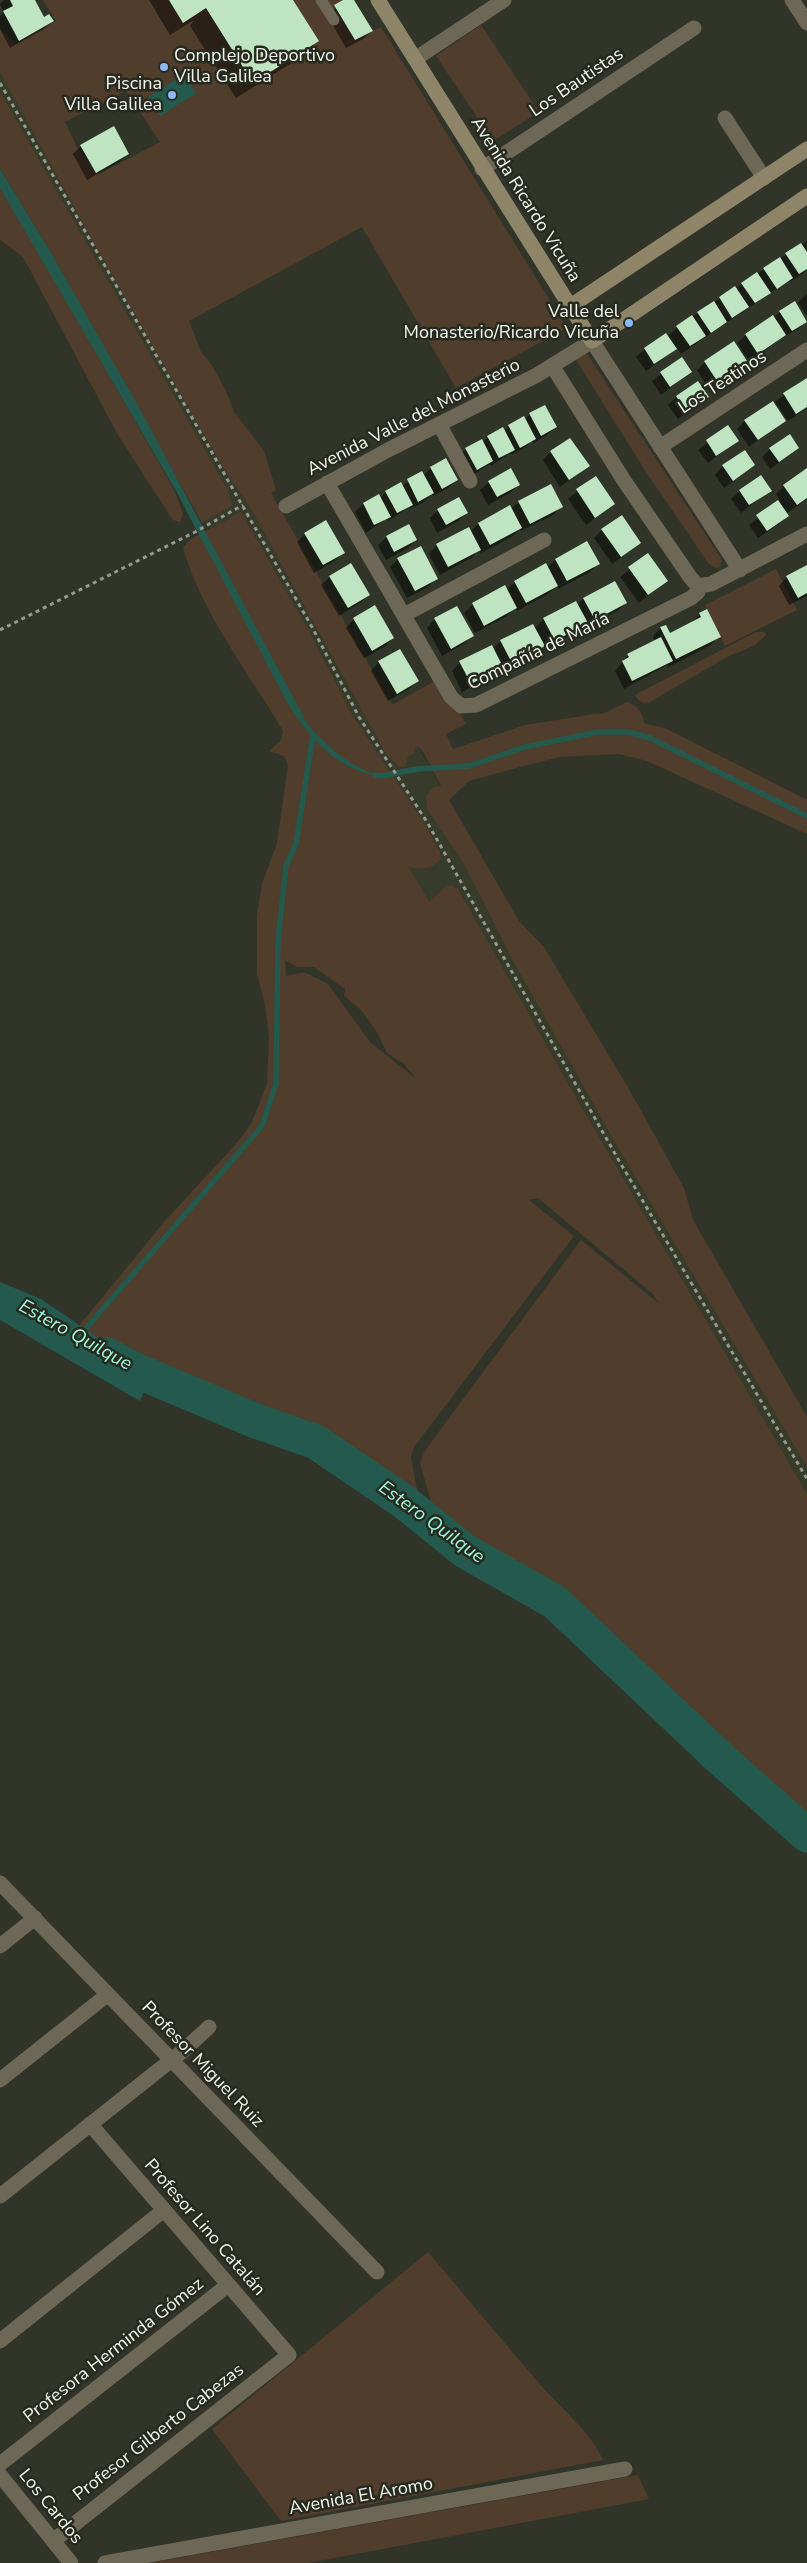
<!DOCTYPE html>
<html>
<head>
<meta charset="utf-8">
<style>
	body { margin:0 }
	canvas { display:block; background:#313429 }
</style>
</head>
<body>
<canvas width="807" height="2563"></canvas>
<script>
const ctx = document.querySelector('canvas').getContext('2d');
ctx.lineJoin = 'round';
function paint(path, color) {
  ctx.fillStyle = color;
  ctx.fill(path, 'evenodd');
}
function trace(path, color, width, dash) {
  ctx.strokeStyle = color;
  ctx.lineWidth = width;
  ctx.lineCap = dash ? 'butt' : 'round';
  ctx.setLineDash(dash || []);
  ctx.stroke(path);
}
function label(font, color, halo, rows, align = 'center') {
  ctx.font = font + ' "Nunito Sans",sans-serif';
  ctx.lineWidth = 5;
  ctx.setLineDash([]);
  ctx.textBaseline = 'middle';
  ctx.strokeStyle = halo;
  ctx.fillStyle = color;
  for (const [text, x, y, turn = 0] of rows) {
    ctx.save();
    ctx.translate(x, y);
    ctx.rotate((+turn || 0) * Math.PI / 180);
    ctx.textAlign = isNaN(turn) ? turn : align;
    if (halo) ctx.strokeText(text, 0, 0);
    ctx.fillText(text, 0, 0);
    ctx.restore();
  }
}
const built = new Path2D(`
	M 0,28 L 807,1417 L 807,1559 L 357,778 L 300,685 L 0,166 Z`);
const green = new Path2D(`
	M 43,0 L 343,0 L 334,6 L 355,40 L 381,27 L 567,328 L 456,388 L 362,227 L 189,321 L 201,352 L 212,365 L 226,391 L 234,412 L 264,451 L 276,490 L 271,493 L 392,705 L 440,678 L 466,724 L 446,734 L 453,749 L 525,725 L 595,714 L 602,714 L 627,702 C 637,706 643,712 644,723 L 667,729 L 807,800 L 807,834 L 647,761 L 618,754 L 560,757 L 520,767 L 469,781 L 449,800 L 519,921 L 544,947 L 630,1091 L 684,1188 L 693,1220 L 807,1417 L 807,1467 L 619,1149 L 511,957 L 463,862 L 427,809 L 426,796 L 433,787 L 441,786 L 422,750 L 417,746 L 412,755 L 408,756 L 405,767 L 399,767 L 385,752 L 250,507 L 224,469 L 99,252 L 0,72 L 0,28 L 15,44 L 56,21 ZM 126,91 L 160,142 L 99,174 L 77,147 L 65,122 Z
	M 481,25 L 539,112 L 493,141 L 436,56 Z
	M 0,92 L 228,490 L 232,506 L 202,523 L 47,246 L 0,169 Z
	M 0,185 L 175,491 L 183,514 L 180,522 L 173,520 L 165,508 L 118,435 L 23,257 L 0,240 Z
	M 586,352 L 722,560 L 720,567 L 716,568 L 709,564 L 646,472 L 578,363 L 576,359 Z
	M 241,512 L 308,629 L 353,716 L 424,823 L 440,852 L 441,859 C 430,870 423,870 409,867 L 429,902 L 443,889 L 451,885 L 458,889 L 578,1101 L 807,1494 L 807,1814 L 755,1774 L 653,1674 L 560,1595 L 433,1509 L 420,1463 L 424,1452 L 581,1240 L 658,1303 L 653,1294 L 538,1198 L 529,1200 L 574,1236 L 414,1447 L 411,1457 L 419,1501 C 383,1482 354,1453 317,1435 C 277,1416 233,1405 192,1387 C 153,1370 115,1349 79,1326 L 164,1222 L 236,1144 L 251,1124 L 267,1084 L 269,1037 L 265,1005 L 257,974 L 257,915 L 262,884 L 277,843 L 288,765 L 284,756 L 269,751 L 281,740 L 283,731 C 248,671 203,616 183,548 L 191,539 ZM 285,960 L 297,967 L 314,967 L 345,989 L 344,996 L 361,1010 L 377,1032 L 387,1053 L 404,1064 L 416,1079 L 370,1042 L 328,984 L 304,972 L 286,976 Z
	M 776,569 L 797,610 L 725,646 L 705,605 Z
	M 756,632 L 765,632 L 766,635 L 755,645 L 727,657 L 650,702 C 643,703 639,703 635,695 Z
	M 428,2252 C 467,2298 505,2344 545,2390 C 564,2411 592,2434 603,2460 L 281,2521 L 212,2429 Z
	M 638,2475 L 649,2499 L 308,2563 L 150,2563 Z`);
const water = new Path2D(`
	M 184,74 L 196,93 L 160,116 L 148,97 Z
	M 0,169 L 47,246 L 140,409 L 308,725 C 329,748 351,768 382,776 C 339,773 310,738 288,704 L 176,491 L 0,188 Z
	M 0,1282 L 41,1299 L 122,1354 L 154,1368 L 140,1401 L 0,1320 Z`);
const shadow = new Path2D(`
	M 4,0 L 33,0 L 43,18 L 52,21 L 44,29 L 10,48 L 0,29 L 0,16 L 4,12 L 0,4 Z
	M 149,0 L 292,0 L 317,41 L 301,57 L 236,98 L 190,26 L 194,20 L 170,35 Z
	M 346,0 L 353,0 L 372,31 L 363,39 L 346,48 L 327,15 Z
	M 81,146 L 128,154 L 119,162 L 87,180 L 73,154 Z
	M 807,241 L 807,270 L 805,272 L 790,282 L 789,280 L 681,354 L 677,348 L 646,371 L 636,357 L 645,349 L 667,337 L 677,327 Z
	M 806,294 L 807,294 L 807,316 L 798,303 Z
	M 780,312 L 806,321 L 798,329 L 783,337 L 750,362 L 737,343 L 746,335 L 773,318 Z
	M 682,359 L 691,372 L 661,395 L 652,381 Z
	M 746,361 L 709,389 L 697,370 L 705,362 Z
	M 807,379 L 807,408 L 788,421 L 775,402 Z
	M 677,397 L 708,397 L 678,419 L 668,405 Z
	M 530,414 L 556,427 L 547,435 L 533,443 L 532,441 L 526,447 L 511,455 L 510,453 L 491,466 L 490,464 L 468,478 L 457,457 L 466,449 L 482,443 L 488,437 L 503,431 L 523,418 L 524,420 Z
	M 745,421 L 784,421 L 749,447 L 737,429 Z
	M 728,427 L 737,441 L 708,463 L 698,450 Z
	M 798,448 L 770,469 L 762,457 L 770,449 Z
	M 551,452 L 588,466 L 560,487 L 543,460 Z
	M 754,465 L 724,488 L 715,475 L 723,466 Z
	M 431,468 L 457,480 L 448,488 L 433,496 L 432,494 L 424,502 L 410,509 L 409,507 L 388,521 L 387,518 L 366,533 L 355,512 L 363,504 L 378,496 L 380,498 L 386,492 L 402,486 L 422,473 L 423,476 Z
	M 807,470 L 807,499 L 786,514 L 787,516 L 779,524 L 758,538 L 749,525 L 780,501 L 776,494 L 784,486 Z
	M 595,477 L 613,504 L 586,525 L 568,499 Z
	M 489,482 L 518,485 L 510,493 L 488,505 L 480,490 Z
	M 550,485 L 561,506 L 553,515 L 521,531 L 520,529 L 513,536 L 481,553 L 479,550 L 471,558 L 440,575 L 429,554 L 437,545 L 470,532 L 478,524 L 511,509 L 519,502 Z
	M 770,490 L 741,513 L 731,499 L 740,491 Z
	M 438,510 L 467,513 L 458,521 L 437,533 L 430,518 Z
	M 602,530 L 640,543 L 612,564 L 594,538 Z
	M 305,534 L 343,552 L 335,561 L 314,573 L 297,542 Z
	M 387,537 L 416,540 L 408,548 L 386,560 L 378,545 Z
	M 648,555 L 666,581 L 639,603 L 620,577 Z
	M 398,559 L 436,579 L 428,587 L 407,598 L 390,567 Z
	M 555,560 L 598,564 L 590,572 L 558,589 L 557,586 L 548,594 L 517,611 L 515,607 L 507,616 L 475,633 L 464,613 L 473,604 L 506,590 L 515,582 L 547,568 Z
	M 807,567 L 807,596 L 789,605 L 779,586 L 787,577 Z
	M 330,577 L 368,595 L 360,603 L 339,616 L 321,585 Z
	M 615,582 L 626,603 L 617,611 L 586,627 L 585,625 L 578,632 L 546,648 L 544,644 L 535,654 L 503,670 L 501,667 L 494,675 L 462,692 L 452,671 L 460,662 L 493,649 L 501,641 L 532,625 L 534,629 L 544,619 L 577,605 L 583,599 Z
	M 700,614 L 719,636 L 711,645 L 668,667 L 667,665 L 624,689 L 615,671 L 628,655 L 655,641 L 653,636 L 661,628 L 669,634 L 692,622 Z
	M 354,619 L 393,638 L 384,647 L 364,658 L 346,628 Z
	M 435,619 L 472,636 L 464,644 L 442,656 L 427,628 Z
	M 379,662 L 417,681 L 409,689 L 388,701 L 371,671 Z`);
const stream = new Path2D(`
	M 375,775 L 382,776 L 417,769 L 469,766 L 525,747 L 598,732 L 628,732 L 650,738 L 807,816
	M 81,1334 L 262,1126 L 276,1084 L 278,940 L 286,866 L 296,844 L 313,735`);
const river = new Path2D(`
	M 107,1355 L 135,1370 L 256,1421 L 316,1442 L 403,1501 L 465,1551 L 555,1602 L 721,1759 L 807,1835`);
const building = new Path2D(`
	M 10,0 L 35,0 L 44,17 L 49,14 L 54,21 L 19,41 L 3,11 L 13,6 Z
	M 169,0 L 293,0 L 319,41 L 253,83 L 206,8 L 183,23 Z
	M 343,0 L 354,0 L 373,31 L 355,40 L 334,5 Z
	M 114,126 L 129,154 L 96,173 L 80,145 Z
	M 801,243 L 807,252 L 807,269 L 799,274 L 785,253 Z
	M 780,257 L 793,278 L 777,289 L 763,268 Z
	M 757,272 L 771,293 L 755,303 L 741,283 Z
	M 735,286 L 749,307 L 732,318 L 719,297 Z
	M 714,301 L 727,322 L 711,333 L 697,312 Z
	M 795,301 L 807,322 L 792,331 L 779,311 Z
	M 692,315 L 706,336 L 690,346 L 676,326 Z
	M 773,315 L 786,335 L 758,354 L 745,334 Z
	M 666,333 L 677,349 L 654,364 L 644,348 Z
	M 734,341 L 747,361 L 717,381 L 704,361 Z
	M 682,357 L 692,372 L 670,387 L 660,372 Z
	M 807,378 L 807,407 L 796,414 L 783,393 Z
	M 698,381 L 709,397 L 686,412 L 676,396 Z
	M 773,401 L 786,421 L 758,440 L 744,420 Z
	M 545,405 L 557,427 L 541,436 L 529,413 Z
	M 524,416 L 536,439 L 520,448 L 508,425 Z
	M 728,425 L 739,441 L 716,456 L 706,440 Z
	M 503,427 L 515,450 L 499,458 L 487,436 Z
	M 790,434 L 799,448 L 779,462 L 769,448 Z
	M 570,438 L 590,466 L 569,480 L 550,451 Z
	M 482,439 L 493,461 L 477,470 L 465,448 Z
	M 745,450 L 755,465 L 733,481 L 722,465 Z
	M 446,458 L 458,480 L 442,489 L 430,467 Z
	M 511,468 L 520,485 L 497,497 L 488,481 Z
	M 807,468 L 807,498 L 797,505 L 783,485 Z
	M 422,471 L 434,493 L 418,502 L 407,479 Z
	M 761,475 L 772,491 L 749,505 L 739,490 Z
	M 596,476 L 615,504 L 595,518 L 576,489 Z
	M 401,482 L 413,505 L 397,513 L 385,491 Z
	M 551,484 L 563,507 L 530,524 L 518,501 Z
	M 379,494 L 391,517 L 374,525 L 363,503 Z
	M 459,497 L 468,513 L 446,525 L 437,509 Z
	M 778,500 L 789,516 L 767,531 L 756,515 Z
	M 510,505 L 522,528 L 490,545 L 478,523 Z
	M 622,515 L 641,543 L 621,557 L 601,529 Z
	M 326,520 L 345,553 L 323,565 L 304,533 Z
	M 409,524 L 417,540 L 394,552 L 386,536 Z
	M 469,527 L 481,550 L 448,567 L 436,544 Z
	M 587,541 L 600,564 L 567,581 L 555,559 Z
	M 421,546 L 438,579 L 415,591 L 397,558 Z
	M 648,553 L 668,581 L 648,595 L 628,567 Z
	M 351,563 L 370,595 L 348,608 L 329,576 Z
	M 546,563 L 558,586 L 526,603 L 514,581 Z
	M 807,565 L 807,593 L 798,598 L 786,576 Z
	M 615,581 L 627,603 L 595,620 L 583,598 Z
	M 505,585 L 517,608 L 484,626 L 472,603 Z
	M 576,601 L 588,623 L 555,641 L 543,618 Z
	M 375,605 L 394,638 L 372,651 L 353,618 Z
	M 457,606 L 474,636 L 451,649 L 434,618 Z
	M 707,609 L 721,637 L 676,659 L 660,627 L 666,625 L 670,633 L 701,617 L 699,613 Z
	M 533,624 L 545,646 L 512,663 L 500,640 Z
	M 661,637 L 673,661 L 632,681 L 622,661 L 629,657 L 627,654 Z
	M 492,645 L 503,667 L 471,684 L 459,661 Z
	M 400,649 L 419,681 L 397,694 L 378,661 Z`);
const path = new Path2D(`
	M 0,83 L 312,627 L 359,717 L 427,822 L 618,1159 L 807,1479
	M 0,630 L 195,532 L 243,505`);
const lane = new Path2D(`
	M 321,0 L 334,20`);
const street = new Path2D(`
	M 792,0 L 807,23
	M 415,59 L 504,0
	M 725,118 L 764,178
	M 482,169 L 694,28
	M 553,367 L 623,479 L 690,577 L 698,586
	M 439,424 L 470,481
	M 660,447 L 807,350
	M 327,483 L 451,697 L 461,706 L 476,705 L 691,598 L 698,592 L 698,586
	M 286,506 L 388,450 L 537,375 L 592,341 L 740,570
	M 698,586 L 711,584 L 807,534
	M 404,615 L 544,540
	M 0,1883 L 377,2272
	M 0,1946 L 35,1918
	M 0,2080 L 107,1995
	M 0,2196 L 184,2050 L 209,2027
	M 0,2341 L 164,2210
	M 0,2464 L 228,2285
	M 0,2475 L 71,2563
	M 53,2541 L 289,2355 L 90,2124
	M 105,2563 L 625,2469`);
const secondary = new Path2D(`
	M 378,0 L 592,341 L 807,196
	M 569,307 L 807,149`);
const markers = [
	[164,67,5,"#8bb9fc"],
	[172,95,5,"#8bb9fc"],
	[629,323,5,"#8bb9fc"]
];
const poiNames = [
	["Complejo Deportivo",174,57,"left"],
	["Villa Galilea",174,78,"left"],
	["Piscina",162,85],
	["Villa Galilea",162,106],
	["Valle del",619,313],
	["Monasterio/Ricardo Vicuña",619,334]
];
const streetNames = [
	["Los Bautistas",577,83,-34],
	["Avenida Ricardo Vicuña",525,200,58],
	["Los Teatinos",723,383,-33],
	["Avenida Valle del Monasterio",414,418,-27],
	["Compañía de María",539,652,-26],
	["Profesor Miguel Ruiz",202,2065,46],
	["Profesor Lino Catalán",204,2228,49],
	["Profesora Herminda Gómez",114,2351,-38],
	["Profesor Gilberto Cabezas",159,2433,-38],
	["Avenida El Aromo",361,2497,-10],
	["Los Cardos",50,2507,51]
];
const waterNames = [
	["Estero Quilque",75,1336,29],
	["Estero Quilque",431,1523,36]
];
paint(built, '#373b29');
paint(green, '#503d2b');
paint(water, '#24594d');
paint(shadow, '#0007');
trace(stream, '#24594d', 5.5);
trace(river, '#24594d', 35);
paint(building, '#bfe4c2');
trace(path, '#96998f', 3, [4, 4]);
trace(lane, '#6d6856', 11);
trace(street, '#6d6856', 15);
trace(secondary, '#8e8569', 15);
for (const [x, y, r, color] of markers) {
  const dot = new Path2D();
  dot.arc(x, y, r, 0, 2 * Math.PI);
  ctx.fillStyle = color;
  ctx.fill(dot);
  trace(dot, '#272a1f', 2);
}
label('18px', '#f2f5ed', '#272a1f', poiNames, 'right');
label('18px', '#f2f5ed', '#272a1f', streetNames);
label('italic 19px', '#9ef5dd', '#272a1f', waterNames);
</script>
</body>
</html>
